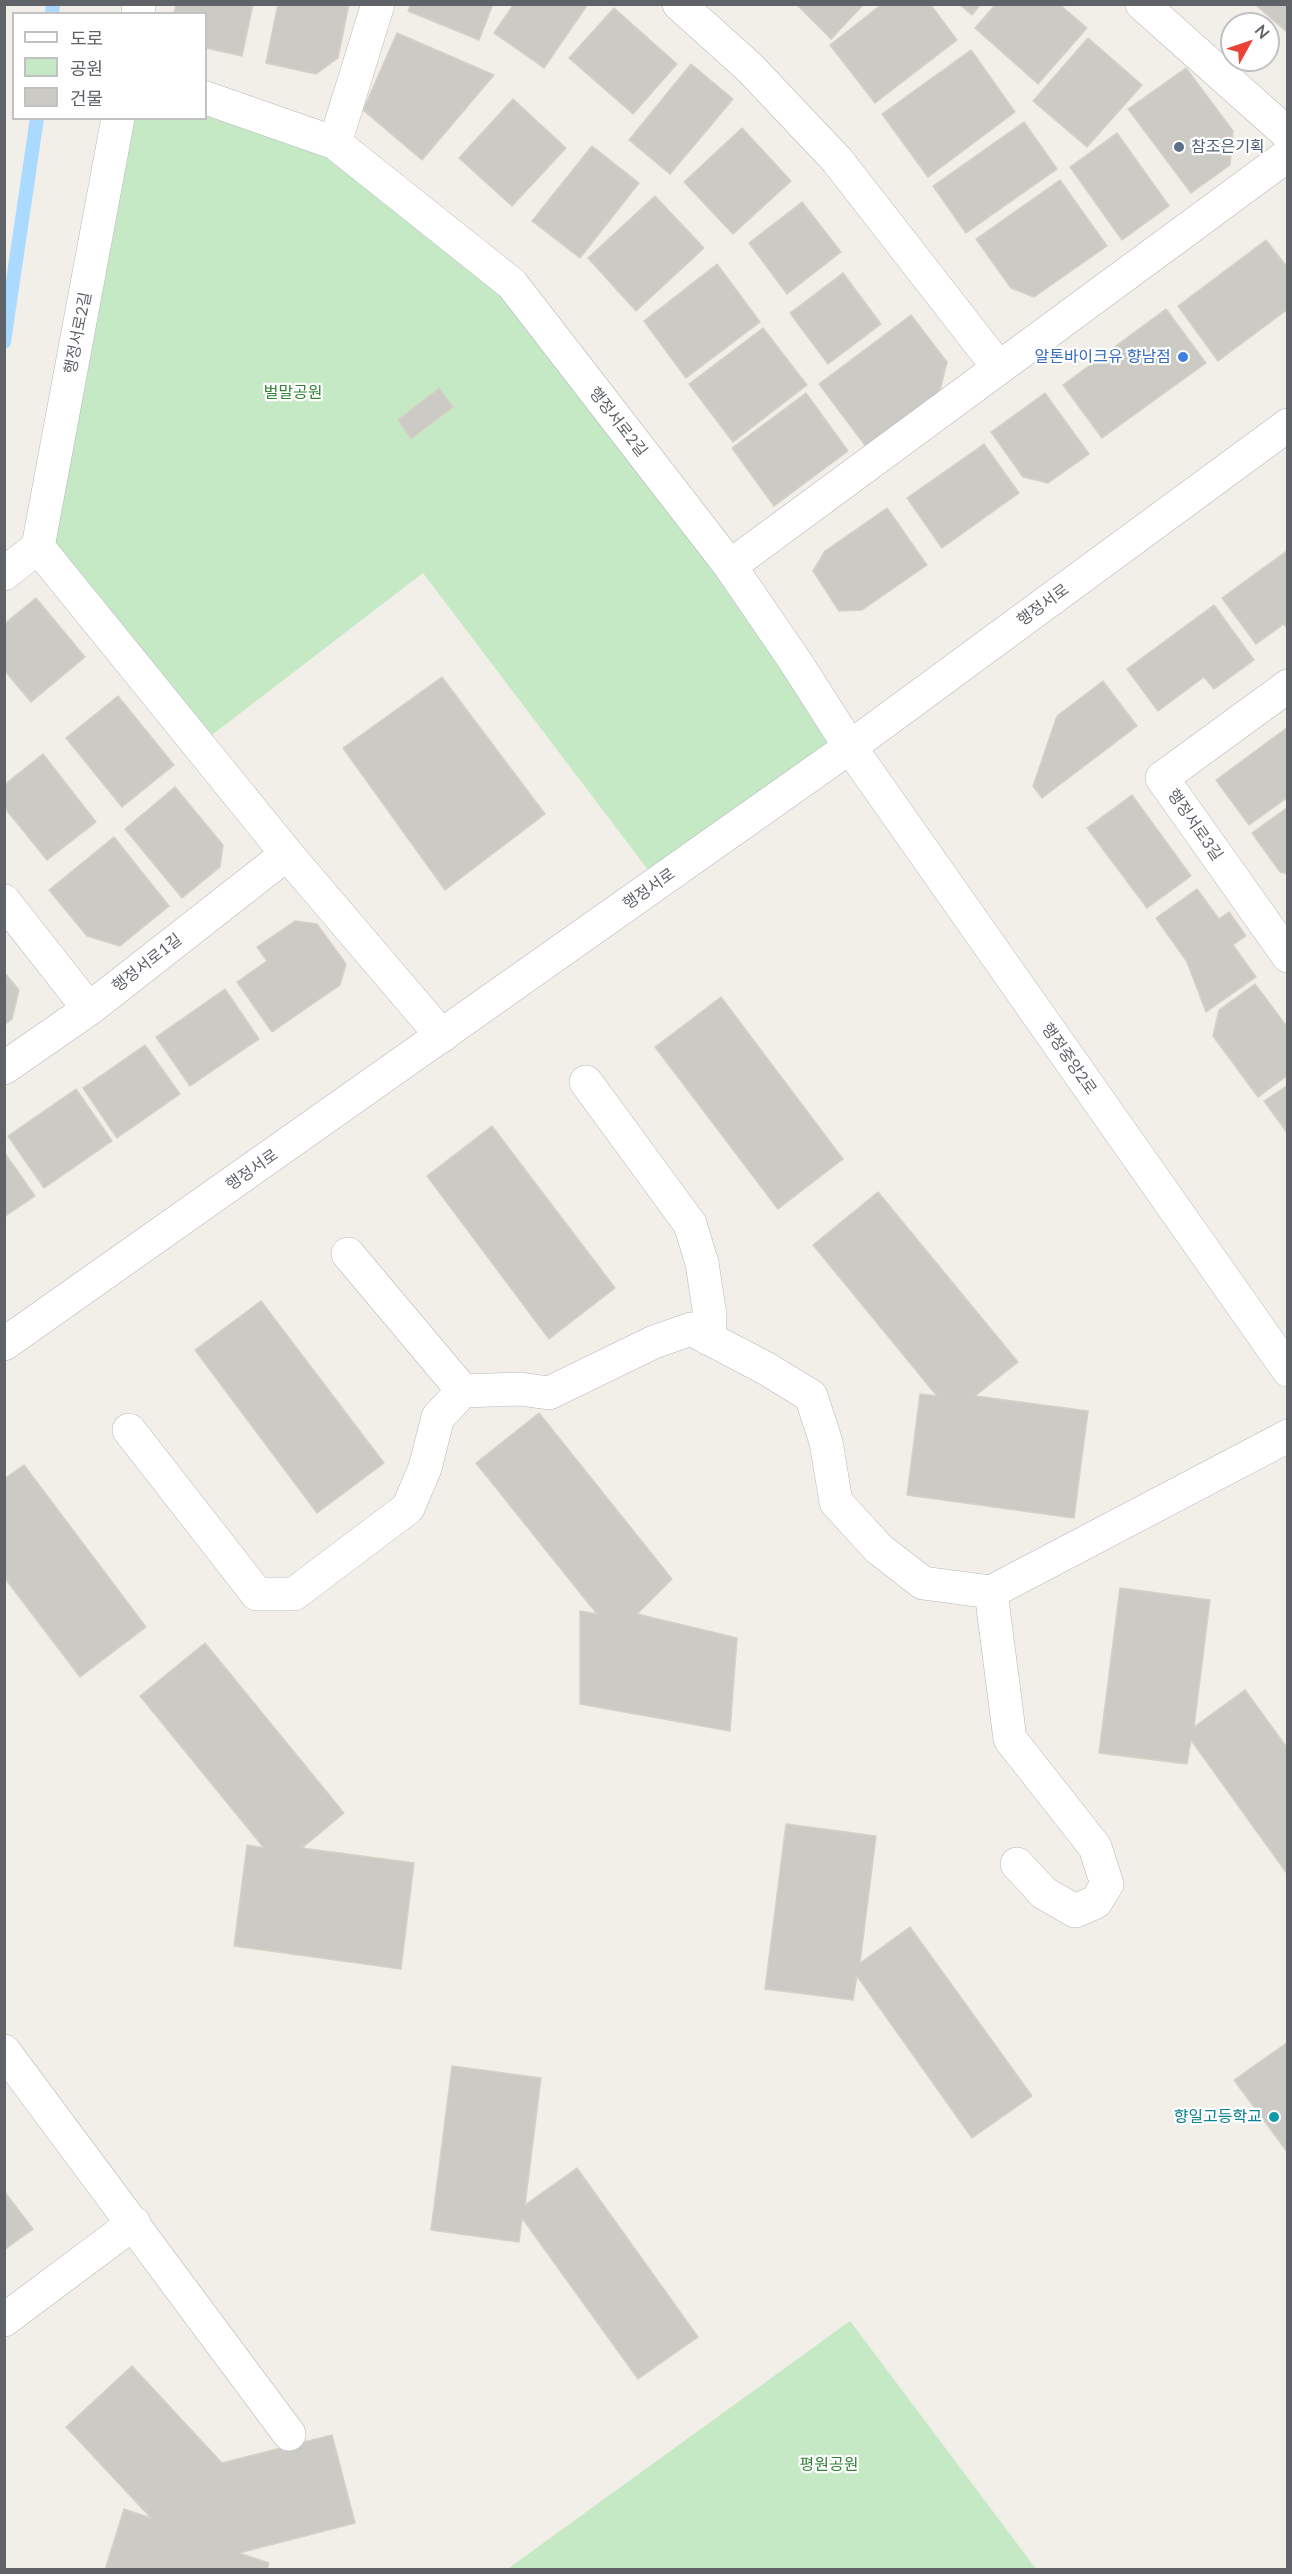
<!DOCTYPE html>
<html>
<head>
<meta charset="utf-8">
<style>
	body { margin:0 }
	#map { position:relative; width:1292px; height:2574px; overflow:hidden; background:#f1efe8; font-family:Lato,"Noto Sans KR",sans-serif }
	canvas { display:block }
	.frame { position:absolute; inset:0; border:6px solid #5f6368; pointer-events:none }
	.legend { position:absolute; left:12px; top:12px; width:195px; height:108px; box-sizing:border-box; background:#fff; border:2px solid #bfc1c3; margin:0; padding:8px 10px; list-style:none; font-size:18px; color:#5f6368 }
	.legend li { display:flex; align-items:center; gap:12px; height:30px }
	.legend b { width:30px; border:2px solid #bfc1c3 }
	.north { position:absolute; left:1220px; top:12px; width:60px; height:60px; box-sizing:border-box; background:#fff; border:2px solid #bfc1c3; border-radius:50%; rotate:50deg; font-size:16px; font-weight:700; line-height:24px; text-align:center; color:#5f6368 }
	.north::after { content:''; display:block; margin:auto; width:21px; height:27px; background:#ea4335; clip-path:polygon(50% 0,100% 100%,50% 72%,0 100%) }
</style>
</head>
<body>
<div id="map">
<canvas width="1292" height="2574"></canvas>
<div class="frame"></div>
<ul class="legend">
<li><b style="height:8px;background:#fff"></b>도로</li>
<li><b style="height:16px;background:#c5e8c5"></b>공원</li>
<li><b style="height:16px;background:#cccac5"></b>건물</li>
</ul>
<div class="north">N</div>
</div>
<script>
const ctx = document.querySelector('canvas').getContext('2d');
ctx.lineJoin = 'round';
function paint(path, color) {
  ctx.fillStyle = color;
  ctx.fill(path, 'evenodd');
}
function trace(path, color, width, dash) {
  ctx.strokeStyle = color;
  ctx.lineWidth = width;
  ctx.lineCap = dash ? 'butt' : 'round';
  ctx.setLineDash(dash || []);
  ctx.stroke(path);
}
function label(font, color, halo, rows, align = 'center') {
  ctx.font = font + ' Lato,"Noto Sans KR",sans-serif';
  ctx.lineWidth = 4.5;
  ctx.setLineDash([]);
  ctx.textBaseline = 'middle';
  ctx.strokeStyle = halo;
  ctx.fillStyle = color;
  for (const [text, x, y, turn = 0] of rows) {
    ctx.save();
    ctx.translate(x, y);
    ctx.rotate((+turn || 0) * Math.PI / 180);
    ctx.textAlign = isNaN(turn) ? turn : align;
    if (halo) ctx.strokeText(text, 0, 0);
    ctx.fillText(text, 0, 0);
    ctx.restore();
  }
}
const green = new Path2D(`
	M 206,98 L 335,143 L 512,284 L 850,747 L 658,883 L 423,573 L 200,744 L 38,547 L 118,119 L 206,118 Z
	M 850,2321 L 1036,2569 L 508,2569 L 524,2557 Z`);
const stream = new Path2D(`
	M 52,14 L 53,4
	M 4,342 L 37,118`);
const building = new Path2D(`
	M 176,4 L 253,4 L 242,56 L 206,48 L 206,14 L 174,14 Z
	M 278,4 L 349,4 L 338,58 L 316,74 L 266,63 Z
	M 411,4 L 493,4 L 479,40 L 408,11 Z
	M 514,4 L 588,4 L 544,68 L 494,33 Z
	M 796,4 L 864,4 L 831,39 Z
	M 882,4 L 930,4 L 957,40 L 875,103 L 830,45 Z
	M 959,4 L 981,4 L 972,15 Z
	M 996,4 L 1059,4 L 1087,28 L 1038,84 L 975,28 Z
	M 1259,4 L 1288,4 L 1288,33 L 1257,6 Z
	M 614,8 L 677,64 L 633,114 L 569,58 Z
	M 397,33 L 494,75 L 422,160 L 363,110 Z
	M 1088,38 L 1142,85 L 1087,147 L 1033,101 Z
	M 971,50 L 1015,112 L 928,177 L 882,114 Z
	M 691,64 L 733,99 L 670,174 L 629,140 Z
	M 1186,68 L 1233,131 L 1230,165 L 1191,193 L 1128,109 Z
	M 513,99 L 566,148 L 512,206 L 459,158 Z
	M 1024,122 L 1057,169 L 966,233 L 933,186 Z
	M 742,128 L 791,181 L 733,234 L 684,182 Z
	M 1117,133 L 1169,206 L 1122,240 L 1070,167 Z
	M 592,146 L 639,183 L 580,258 L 532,221 Z
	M 1060,180 L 1107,246 L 1034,297 L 1011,288 L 976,239 Z
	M 655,196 L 704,248 L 636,311 L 588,258 Z
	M 802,202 L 841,252 L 787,294 L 749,243 Z
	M 1266,240 L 1288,268 L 1288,309 L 1218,361 L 1178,306 Z
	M 717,264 L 760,322 L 686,378 L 644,321 Z
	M 843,273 L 881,324 L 828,364 L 790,313 Z
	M 1166,309 L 1206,363 L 1102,438 L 1063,385 Z
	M 911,315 L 947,362 L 939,394 L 867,448 L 819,384 Z
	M 763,328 L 807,385 L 733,442 L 689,384 Z
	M 439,388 L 453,407 L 411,439 L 398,420 Z
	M 806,393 L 848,451 L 774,506 L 732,448 Z
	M 1045,393 L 1089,454 L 1048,483 L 1023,477 L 991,432 Z
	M 984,444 L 1019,493 L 942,548 L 907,498 Z
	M 887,508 L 927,565 L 862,610 L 839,611 L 813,571 L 825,551 Z
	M 1288,550 L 1288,630 L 1284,624 L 1256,644 L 1222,598 Z
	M 36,598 L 85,657 L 31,702 L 4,670 L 4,624 Z
	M 1214,605 L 1254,660 L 1214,689 L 1204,677 L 1158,711 L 1127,669 Z
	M 442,677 L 545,814 L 445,890 L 343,748 Z
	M 1103,681 L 1137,726 L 1042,798 L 1033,786 L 1057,716 Z
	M 118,696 L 174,765 L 122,807 L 66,738 Z
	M 1288,727 L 1288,797 L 1249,825 L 1216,780 Z
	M 43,754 L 96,822 L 47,860 L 4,807 L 4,785 Z
	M 175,787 L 223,845 L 220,867 L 182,898 L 125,829 Z
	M 1132,795 L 1191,876 L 1147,908 L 1087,828 Z
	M 1288,807 L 1288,874 L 1280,872 L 1252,833 Z
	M 114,837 L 169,906 L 120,946 L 87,936 L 49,890 Z
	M 1197,889 L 1219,919 L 1229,912 L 1246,936 L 1233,945 L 1256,977 L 1206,1012 L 1187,962 L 1156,918 Z
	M 295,921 L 317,924 L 346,964 L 340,985 L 272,1032 L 237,982 L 267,961 L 257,947 Z
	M 4,972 L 19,990 L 12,1019 L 4,1025 Z
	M 1255,984 L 1288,1028 L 1288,1075 L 1258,1097 L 1213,1036 L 1219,1010 Z
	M 225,989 L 259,1039 L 190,1086 L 156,1037 Z
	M 721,997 L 843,1159 L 778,1209 L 655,1047 Z
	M 145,1045 L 180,1094 L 117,1138 L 83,1088 Z
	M 1288,1085 L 1288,1134 L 1264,1101 Z
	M 76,1089 L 112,1141 L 44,1188 L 8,1136 Z
	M 492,1126 L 615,1288 L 549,1339 L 427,1176 Z
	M 4,1152 L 35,1196 L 4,1217 Z
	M 878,1192 L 1018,1362 L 975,1396 L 1088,1411 L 1074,1518 L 907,1495 L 920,1394 L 937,1396 L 813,1245 Z
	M 261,1301 L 384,1463 L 317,1513 L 195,1350 Z
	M 539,1413 L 672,1579 L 637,1614 L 737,1638 L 730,1731 L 580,1704 L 580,1611 L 597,1614 L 476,1463 Z
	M 24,1465 L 146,1627 L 80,1677 L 4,1577 L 4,1479 Z
	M 1120,1588 L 1210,1600 L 1194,1727 L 1245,1690 L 1288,1749 L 1288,1875 L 1191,1740 L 1187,1764 L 1099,1753 Z
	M 205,1643 L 344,1813 L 302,1848 L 414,1863 L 401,1969 L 234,1946 L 247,1845 L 264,1848 L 140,1696 Z
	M 786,1824 L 876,1836 L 860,1963 L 910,1927 L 1032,2096 L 972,2138 L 857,1976 L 853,2000 L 765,1989 Z
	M 1288,2042 L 1288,2153 L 1234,2080 Z
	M 452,2066 L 541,2078 L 525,2205 L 577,2168 L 698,2337 L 638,2379 L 522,2218 L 519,2242 L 431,2230 Z
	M 4,2191 L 33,2229 L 4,2250 Z
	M 132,2366 L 222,2463 L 332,2435 L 355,2523 L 239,2553 L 269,2563 L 267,2570 L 105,2570 L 124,2509 L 151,2518 L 66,2427 Z`);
const street = new Path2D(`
	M 679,4 L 750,68 L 837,160 L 999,368
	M 1142,4 L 1288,134
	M 138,14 L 139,4
	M 206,98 L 335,143 L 512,284 L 730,566 L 795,661 L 850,747
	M 335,143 L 378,4
	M 38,547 L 287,854 L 442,1036
	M 38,547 L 118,118
	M 730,566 L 1288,155
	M 4,574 L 38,547
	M 1288,686 L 1162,778 L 1288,956
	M 4,901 L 89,1009
	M 4,1068 L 89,1009 L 287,854
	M 586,1082 L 690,1224 L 702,1263 L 710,1316 L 709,1339
	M 348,1254 L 463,1391
	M 129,1430 L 257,1594 L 294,1594 L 408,1508 L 425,1468 L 438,1417 L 463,1391 L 520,1389 L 549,1393 L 654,1342 L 691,1329 L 767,1369 L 811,1396 L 826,1442 L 836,1502 L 879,1549 L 923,1583 L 991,1592 L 1288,1436
	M 991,1592 L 1010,1739 L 1095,1847 L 1107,1884 L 1096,1902 L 1075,1911 L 1044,1893 L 1017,1864
	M 4,2051 L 289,2434
	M 4,2320 L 134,2223`);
const secondary = new Path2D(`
	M 850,747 L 1288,1370
	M 4,1344 L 850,747 L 1288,425`);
const markers = [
	[1179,147,6,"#5c6f8a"],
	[1183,357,6,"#3f7fe0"],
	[1274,2117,6,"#0f9aa8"]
];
const serviceNames = [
	["참조은기획",1191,147]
];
const streetNames = [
	["행정서로2길",78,333,-79],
	["행정서로2길",618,422,52],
	["행정서로",1043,605,-36],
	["행정서로3길",1195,825,55],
	["행정서로",649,889,-35],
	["행정서로1길",147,963,-38],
	["행정중앙2로",1069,1059,55],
	["행정서로",252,1170,-35]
];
const shopNames = [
	["알톤바이크유 향남점",1171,357]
];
const parkNames = [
	["벌말공원",293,393],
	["평원공원",829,2465]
];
const cultureNames = [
	["향일고등학교",1262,2117]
];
paint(green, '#c5e8c5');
trace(stream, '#aadaff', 14);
paint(building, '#cccac5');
trace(building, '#d6d1c6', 1.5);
trace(street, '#b5b8bc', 34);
trace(secondary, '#b6babf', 34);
trace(street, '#fff', 33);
trace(secondary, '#fff', 33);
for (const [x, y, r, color] of markers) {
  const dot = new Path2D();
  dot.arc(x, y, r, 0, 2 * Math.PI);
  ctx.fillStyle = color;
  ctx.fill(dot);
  trace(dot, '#fff', 2);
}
label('16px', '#4e5e75', '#fff', serviceNames, 'left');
label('16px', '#5f6368', '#fff', streetNames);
label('16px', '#366cbe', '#fff', shopNames, 'right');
label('16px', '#348238', '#fff', parkNames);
label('16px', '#0d838f', '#fff', cultureNames, 'right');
</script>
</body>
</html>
